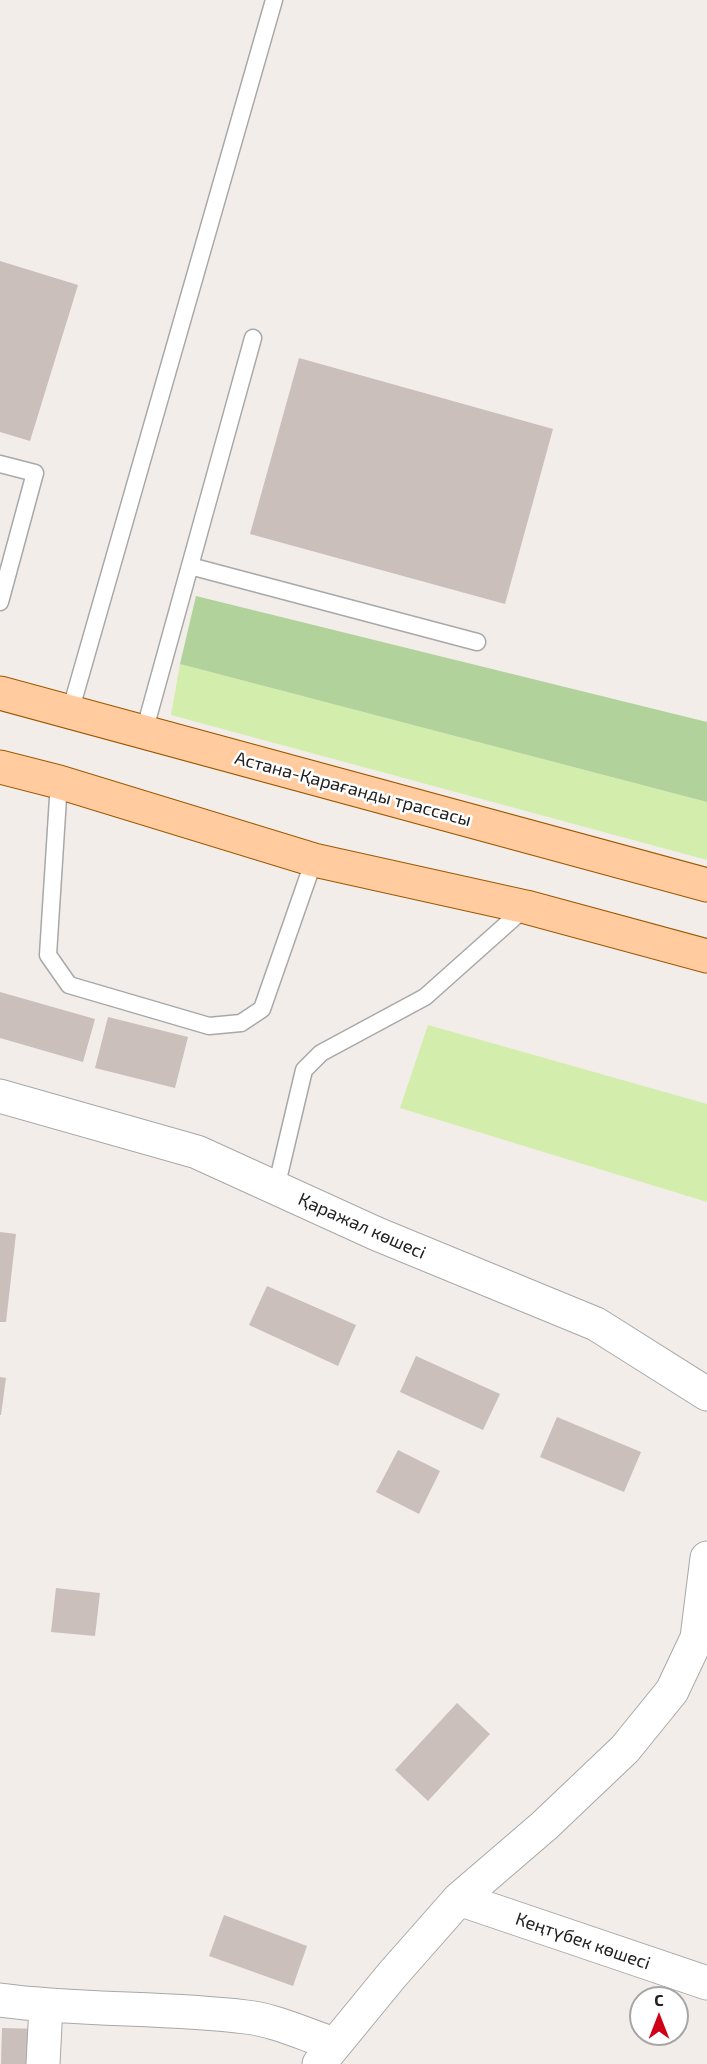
<!DOCTYPE html>
<html>
<head>
<meta charset="utf-8">
<style>
	body { margin:0 }
	#map { position:relative; width:707px; height:2064px; overflow:hidden; background:#f2ede8; font-family:"Exo 2",sans-serif }
	canvas { display:block }
	.north { position:absolute; left:629px; top:1986px; width:60px; height:60px; box-sizing:border-box; background:#fff; border:2px solid #a6a6a6; border-radius:50%; rotate:0deg; font-size:16px; font-weight:700; line-height:24px; text-align:center; color:#212121 }
	.north::after { content:''; display:block; margin:auto; width:21px; height:27px; background:#d20017; clip-path:polygon(50% 0,100% 100%,50% 72%,0 100%) }
</style>
</head>
<body>
<div id="map">
<canvas width="707" height="2064"></canvas>
<div class="north">С</div>
</div>
<script>
const ctx = document.querySelector('canvas').getContext('2d');
ctx.lineJoin = 'round';
function paint(path, color) {
  ctx.fillStyle = color;
  ctx.fill(path, 'evenodd');
}
function trace(path, color, width, dash) {
  ctx.strokeStyle = color;
  ctx.lineWidth = width;
  ctx.lineCap = dash ? 'butt' : 'round';
  ctx.setLineDash(dash || []);
  ctx.stroke(path);
}
function label(font, color, halo, rows, align = 'center') {
  ctx.font = font + ' "Exo 2",sans-serif';
  ctx.lineWidth = 5;
  ctx.setLineDash([]);
  ctx.textBaseline = 'middle';
  ctx.strokeStyle = halo;
  ctx.fillStyle = color;
  for (const [text, x, y, turn = 0] of rows) {
    ctx.save();
    ctx.translate(x, y);
    ctx.rotate((+turn || 0) * Math.PI / 180);
    ctx.textAlign = isNaN(turn) ? turn : align;
    if (halo) ctx.strokeText(text, 0, 0);
    ctx.fillText(text, 0, 0);
    ctx.restore();
  }
}
const grass = new Path2D(`
	M 180,664 L 707,802 L 707,860 L 171,715 Z
	M 428,1025 L 707,1104 L 707,1202 L 400,1108 Z`);
const forest = new Path2D(`
	M 196,596 L 707,722 L 707,802 L 180,664 Z`);
const building = new Path2D(`
	M 0,261 L 78,285 L 30,441 L 0,432 Z
	M 299,358 L 553,429 L 505,604 L 250,534 Z
	M 0,992 L 95,1019 L 83,1062 L 0,1038 Z
	M 108,1017 L 188,1037 L 175,1088 L 95,1068 Z
	M 0,1232 L 16,1234 L 6,1322 L 0,1322 Z
	M 267,1286 L 356,1325 L 338,1366 L 249,1325 Z
	M 416,1356 L 500,1394 L 483,1430 L 400,1392 Z
	M 0,1377 L 6,1378 L 1,1415 L 0,1415 Z
	M 557,1417 L 641,1452 L 624,1492 L 540,1457 Z
	M 398,1450 L 440,1471 L 419,1514 L 376,1492 Z
	M 56,1588 L 100,1593 L 95,1636 L 51,1632 Z
	M 457,1703 L 490,1734 L 428,1801 L 395,1770 Z
	M 224,1915 L 307,1946 L 293,1986 L 209,1956 Z
	M 2,2028 L 43,2029 L 43,2064 L 1,2064 Z`);
const lane = new Path2D(`
	M 0,464 L 35,473 L 0,602
	M 190,566 L 477,642
	M 70,712 L 274,0
	M 144,732 L 253,338
	M 59,782 L 48,955 L 69,985 L 209,1026 L 241,1023 L 262,1009 L 314,860
	M 276,1188 L 304,1070 L 321,1053 L 425,997 L 526,907`);
const street = new Path2D(`
	M 0,1096 L 197,1152 L 377,1234 L 596,1324 L 707,1394
	M 459,1899 L 707,1983
	M 0,2000 C 81,2011 165,2007 246,2017 C 275,2020 306,2035 334,2044
	M 43,2064 L 46,2006
	M 319,2064 L 392,1975 L 459,1899 L 544,1826 L 625,1749 L 672,1691 L 697,1638 L 707,1558`);
const primary = new Path2D(`
	M 0,693 L 707,885
	M 0,767 L 59,782 L 314,860 L 526,907 L 707,956`);
const streetNames = [
	["Астана-Қарағанды трассасы",353,789,15],
	["Қаражал көшесі",362,1226,24],
	["Кеңтүбек көшесі",583,1941,19]
];
paint(grass, '#d3edad');
paint(forest, '#b1d29b');
paint(building, '#cabfba');
trace(lane, '#a8a8a8', 19);
trace(street, '#a8a8a8', 35);
trace(primary, '#9e5800', 35);
trace(lane, '#fff', 16);
trace(street, '#fff', 33);
trace(primary, '#ffcb9f', 33);
label('18px', '#212121', '#fff', streetNames);
</script>
</body>
</html>
